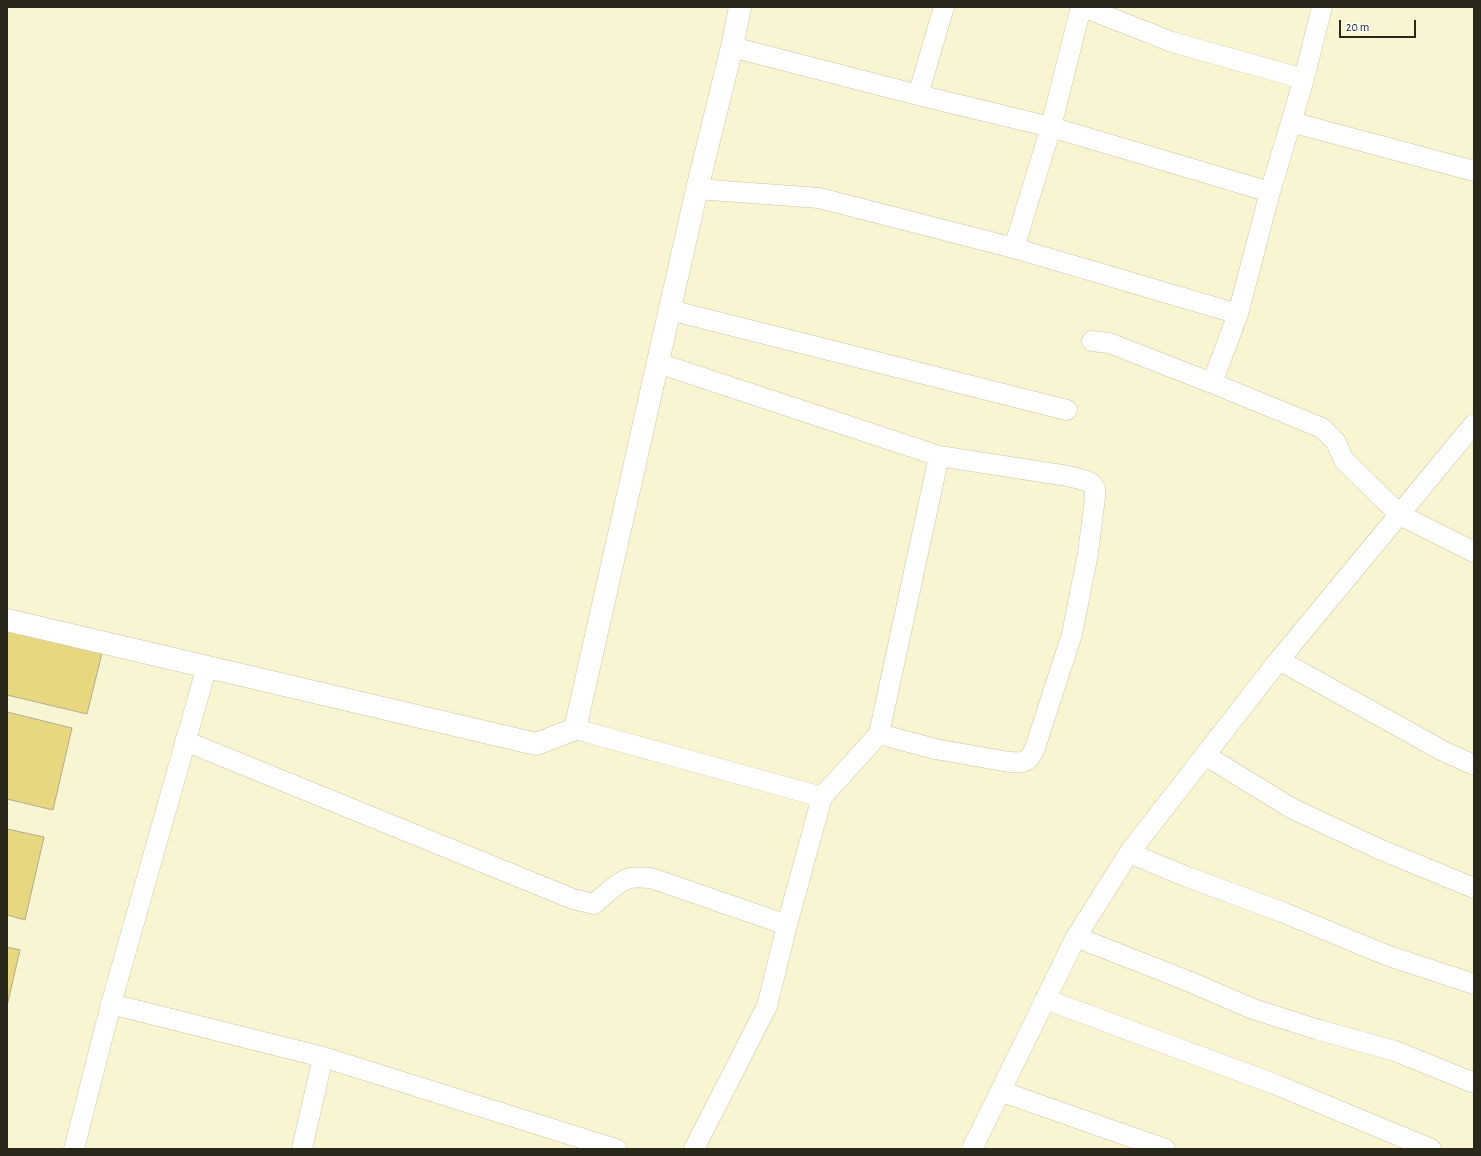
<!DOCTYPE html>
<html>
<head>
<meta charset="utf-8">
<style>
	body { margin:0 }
	#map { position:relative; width:1481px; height:1156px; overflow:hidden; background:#f9f4d2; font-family:"Alegreya Sans",sans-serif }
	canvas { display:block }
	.frame { position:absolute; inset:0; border:8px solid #2a281b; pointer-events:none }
	.scale { position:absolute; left:1339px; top:20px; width:77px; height:18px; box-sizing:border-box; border:2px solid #2a281b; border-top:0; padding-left:5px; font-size:12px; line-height:14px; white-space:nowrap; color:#2a281b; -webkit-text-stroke:3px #fff; paint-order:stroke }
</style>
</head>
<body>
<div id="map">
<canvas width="1481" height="1156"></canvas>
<div class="frame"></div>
<div class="scale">20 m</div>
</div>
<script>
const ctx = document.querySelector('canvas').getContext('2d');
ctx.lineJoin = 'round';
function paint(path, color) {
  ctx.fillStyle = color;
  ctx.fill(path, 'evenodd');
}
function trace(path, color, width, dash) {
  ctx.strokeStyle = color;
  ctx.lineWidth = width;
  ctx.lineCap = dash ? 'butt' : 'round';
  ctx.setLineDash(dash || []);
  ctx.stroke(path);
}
const building = new Path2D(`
	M 7,630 L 102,653 L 87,714 L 7,695 Z
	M 7,712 L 72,728 L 53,810 L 7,799 Z
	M 7,829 L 44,837 L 25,920 L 7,915 Z
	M 7,947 L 20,950 L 7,1006 Z`);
const minor = new Path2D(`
	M 1083,7 L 1172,42 L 1304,79
	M 732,47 L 918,95 L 1051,127 L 1270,192
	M 918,95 L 944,7
	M 1291,122 L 1474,171
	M 697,189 L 819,198 L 1014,248 L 1238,314
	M 1014,248 L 1051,127 L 1081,7
	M 670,310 L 1067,410
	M 1092,341 L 1109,343 L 1212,383 L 1322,428 L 1336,442 L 1344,460 L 1400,515 L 1474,552
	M 658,363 L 939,456 L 1068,476 L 1084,480 L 1091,483 L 1095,488 L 1095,498 L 1088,553 L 1072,634 L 1035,748 C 1028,763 1025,763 1009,762 L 935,749 L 879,734
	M 1212,383 L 1238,314 L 1270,192 L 1304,79 L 1322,7
	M 1279,660 L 1443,751 L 1474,765
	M 575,729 L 822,797 L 879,734 L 939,456
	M 185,741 L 573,899 L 594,904 C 604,896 614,885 625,880 C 632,876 643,878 651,878 L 787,925
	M 1205,755 L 1291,808 L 1379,849 L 1474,888
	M 1129,853 L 1185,876 L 1282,912 L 1386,955 L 1474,984
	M 1076,937 L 1188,981 L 1253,1009 L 1319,1030 L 1395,1051 L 1474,1083
	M 1045,999 L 1277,1085 L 1431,1149
	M 111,1004 L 207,666
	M 1000,1091 L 1165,1149
	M 74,1149 L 111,1004 L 323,1057 L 616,1149
	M 302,1149 L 323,1057
	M 694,1149 L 767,1006 L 787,925 L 822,797
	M 972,1149 L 1076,937 L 1129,853 L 1279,660 L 1474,424`);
const tertiary = new Path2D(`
	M 7,620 L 536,744 L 575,729 L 697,189 L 732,47 L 740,7`);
paint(building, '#e7d780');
trace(building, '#b2ac8c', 1);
trace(minor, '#cbc6a5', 21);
trace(tertiary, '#cbc6a5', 23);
trace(minor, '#fff', 20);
trace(tertiary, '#fff', 22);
</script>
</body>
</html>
